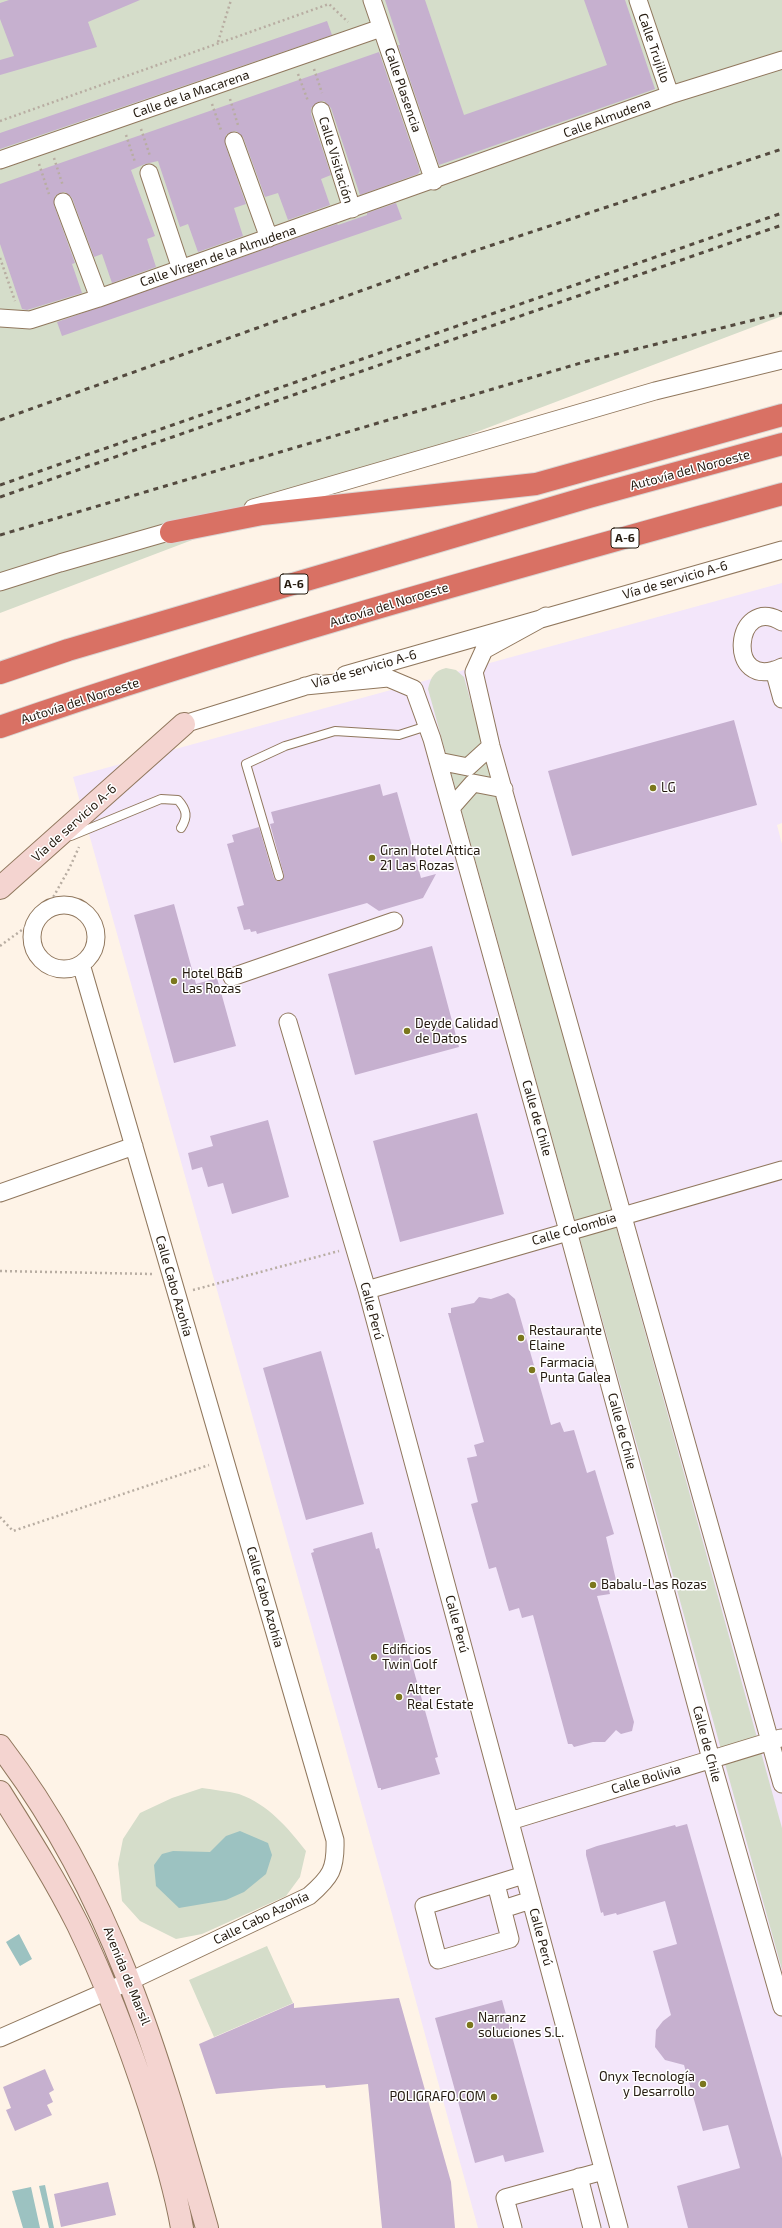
<!DOCTYPE html>
<html>
<head>
<meta charset="utf-8">
<style>
	body { margin:0 }
	canvas { display:block; background:#fef3e7 }
</style>
</head>
<body>
<canvas width="782" height="2228"></canvas>
<script>
const ctx = document.querySelector('canvas').getContext('2d');
ctx.lineJoin = 'round';
function paint(path, color) {
  ctx.fillStyle = color;
  ctx.fill(path, 'evenodd');
}
function trace(path, color, width, dash) {
  ctx.strokeStyle = color;
  ctx.lineWidth = width;
  ctx.lineCap = dash ? 'butt' : 'round';
  ctx.setLineDash(dash || []);
  ctx.stroke(path);
}
function label(font, color, halo, rows, align = 'center') {
  ctx.font = font + ' "Exo 2",sans-serif';
  ctx.lineWidth = 3;
  ctx.setLineDash([]);
  ctx.textBaseline = 'middle';
  ctx.strokeStyle = halo;
  ctx.fillStyle = color;
  for (const [text, x, y, turn = 0] of rows) {
    ctx.save();
    ctx.translate(x, y);
    ctx.rotate((+turn || 0) * Math.PI / 180);
    ctx.textAlign = isNaN(turn) ? turn : align;
    if (halo) ctx.strokeText(text, 0, 0);
    ctx.fillText(text, 0, 0);
    ctx.restore();
  }
}
const commercial = new Path2D(`
	M 782,583 L 782,823 L 777,825 L 782,844 L 782,2228 L 478,2228 L 386,1892 L 73,777 Z`);
const green = new Path2D(`
	M 0,0 L 782,0 L 782,316 L 0,613 Z
	M 446,668 L 456,670 L 464,677 L 782,1828 L 782,1970 L 428,689 C 431,677 434,671 446,668 Z
	M 202,1788 C 214,1790 227,1791 239,1794 C 269,1805 287,1827 306,1851 L 300,1877 L 286,1896 L 202,1934 L 176,1939 L 140,1921 L 122,1901 L 118,1864 L 123,1839 L 140,1813 L 172,1798 Z
	M 267,1946 L 293,2003 L 214,2037 L 189,1980 Z`);
const water = new Path2D(`
	M 240,1831 L 268,1843 L 272,1855 L 266,1874 L 244,1892 L 226,1900 L 179,1908 L 156,1886 L 154,1865 L 162,1854 L 173,1851 L 210,1852 L 226,1836 Z
	M 19,1934 L 32,1959 L 20,1966 L 6,1942 Z
	M 45,2185 L 54,2228 L 49,2228 L 39,2186 Z
	M 31,2187 L 40,2228 L 23,2228 L 12,2191 Z`);
const building = new Path2D(`
	M 9,0 L 140,0 L 88,22 L 97,47 L 0,75 L 0,60 L 14,56 L 0,19 L 0,3 Z
	M 385,0 L 425,0 L 464,115 L 607,65 L 584,0 L 625,0 L 655,89 L 439,165 L 398,45 L 400,45 Z
	M 327,21 L 332,35 L 0,149 L 0,133 Z
	M 379,52 L 420,171 L 418,174 L 360,195 L 331,108 L 324,101 L 318,102 L 311,108 L 311,114 L 331,175 L 321,179 L 330,205 L 288,220 L 278,193 L 265,197 L 243,137 L 236,131 L 231,132 L 226,135 L 225,144 L 246,204 L 234,208 L 243,236 L 198,252 L 188,224 L 180,227 L 158,161 L 145,164 L 131,170 L 155,236 L 147,239 L 156,267 L 112,283 L 102,254 L 94,257 L 72,198 L 65,192 L 60,193 L 55,196 L 54,205 L 75,263 L 72,264 L 82,293 L 27,310 L 22,309 L 0,244 L 0,184 Z
	M 396,203 L 402,219 L 62,336 L 57,322 L 337,224 L 338,225 L 367,215 L 367,213 Z
	M 734,720 L 757,805 L 572,856 L 548,771 Z
	M 380,784 L 383,796 L 397,792 L 421,878 L 436,874 L 423,898 L 379,911 L 367,903 L 257,934 L 256,931 L 251,932 L 250,929 L 244,930 L 237,907 L 244,905 L 227,844 L 234,842 L 232,835 L 259,827 L 274,878 L 277,881 L 281,881 L 284,875 L 270,824 L 274,823 L 271,812 Z
	M 174,904 L 196,984 L 217,978 L 236,1046 L 174,1063 L 134,915 Z
	M 432,946 L 459,1047 L 355,1075 L 328,974 Z
	M 477,1113 L 504,1214 L 400,1242 L 373,1141 Z
	M 268,1120 L 289,1197 L 232,1214 L 223,1183 L 208,1187 L 202,1167 L 192,1170 L 188,1153 L 213,1146 L 210,1136 Z
	M 508,1293 L 515,1299 L 551,1425 L 560,1422 L 564,1432 L 574,1430 L 587,1473 L 595,1470 L 614,1534 L 606,1537 L 616,1580 L 607,1582 L 610,1594 L 597,1596 L 634,1722 L 632,1731 L 621,1734 L 616,1730 L 605,1742 L 593,1742 L 574,1747 L 572,1744 L 568,1744 L 533,1615 L 522,1618 L 519,1608 L 509,1611 L 496,1567 L 489,1569 L 471,1504 L 478,1502 L 467,1458 L 477,1456 L 474,1445 L 484,1442 L 448,1313 L 451,1313 L 451,1308 L 474,1303 L 479,1297 L 491,1299 Z
	M 321,1351 L 364,1504 L 306,1520 L 263,1368 Z
	M 372,1532 L 376,1549 L 379,1548 L 408,1650 L 438,1757 L 435,1758 L 440,1774 L 381,1790 L 381,1788 L 378,1788 L 311,1553 L 314,1552 L 313,1549 Z
	M 687,1824 L 782,2158 L 782,2228 L 688,2228 L 677,2186 L 740,2168 L 728,2125 L 703,2131 L 684,2065 L 665,2060 L 655,2047 L 656,2030 L 663,2021 L 671,2015 L 653,1951 L 677,1944 L 665,1901 L 617,1915 L 616,1913 L 604,1916 L 603,1912 L 601,1913 L 586,1855 L 586,1850 L 597,1846 L 675,1825 L 676,1827 Z
	M 399,1998 L 451,2182 L 455,2228 L 382,2228 L 368,2084 L 326,2088 L 325,2085 L 282,2088 L 216,2094 L 199,2044 L 294,2003 L 294,2008 Z
	M 502,2000 L 544,2152 L 505,2162 L 503,2155 L 475,2163 L 435,2018 Z
	M 45,2069 L 54,2090 L 49,2093 L 53,2102 L 47,2105 L 52,2115 L 15,2131 L 6,2110 L 11,2108 L 3,2087 Z
	M 108,2182 L 116,2215 L 61,2227 L 54,2194 Z`);
const path = new Path2D(`
	M 218,42 L 231,0
	M 314,69 L 322,93
	M 298,74 L 308,101
	M 230,99 L 238,125
	M 212,104 L 221,130
	M 0,121 L 329,4 L 348,22
	M 141,129 L 150,156
	M 126,135 L 135,162
	M 54,158 L 63,186
	M 39,164 L 49,194
	M 0,258 L 15,301
	M 46,910 L 69,869 L 79,847
	M 0,946 L 38,918
	M 0,1271 L 153,1274
	M 193,1290 L 339,1251
	M 0,1517 L 13,1531 L 209,1465`);
const lane = new Path2D(`
	M 71,836 L 161,799 L 178,800 C 187,810 188,817 181,828
	M 279,876 L 246,764 L 285,746 L 335,731 L 399,735 L 427,726`);
const street = new Path2D(`
	M 372,0 L 434,181
	M 638,0 L 670,95
	M 321,111 L 352,209
	M 234,141 L 269,238
	M 0,160 L 381,28
	M 149,173 L 181,269
	M 63,202 L 99,298
	M 0,318 L 30,320 L 99,298 L 670,95 L 782,60
	M 253,508 L 655,391 L 782,360
	M 0,582 L 60,563 L 182,528
	M 546,616 L 484,650 L 474,672 L 491,746 L 782,1784
	M 782,622 C 734,592 724,694 782,667
	M 774,670 L 782,699
	M 345,675 L 782,550
	M 305,686 L 388,678 L 414,689 L 432,739 L 568,1231 L 711,1759 L 782,2007
	M 184,724 L 316,683
	M 438,761 L 468,767 L 491,746
	M 451,808 L 473,783 L 504,789
	M32 937a32 32 0 1 1 64 0a32 32 0 1 1-64 0Z
	M 232,977 L 394,921
	M 288,1022 L 367,1290 L 619,2228
	M 0,1193 L 134,1146
	M 367,1290 L 782,1170
	M 510,1821 L 781,1738
	M 496,1884 L 510,1939 L 438,1960 L 424,1906 L 524,1875
	M 503,1909 L 531,1900
	M 0,2038 L 130,1981 L 309,1896 C 331,1877 336,1869 335,1840 L 81,964
	M 579,2177 L 592,2228
	M 513,2228 L 505,2198 L 603,2171`);
const secondary = new Path2D(`
	M 0,888 L 184,724
	M 0,1746 C 112,1892 158,2054 207,2228
	M 0,1792 C 27,1835 55,1879 78,1925 C 106,1983 129,2044 149,2105 C 162,2145 175,2187 182,2228`);
const highway = new Path2D(`
	M 171,532 L 262,514 L 536,484 L 782,415
	M 0,673 L 68,650 L 589,497 L 782,444
	M 0,727 C 257,638 520,567 782,494`);
const rail = new Path2D(`
	M 0,420 L 447,260 L 782,149
	M 0,485 L 782,213
	M 0,497 L 782,225
	M 0,535 L 584,362 L 782,313`);
const markers = [
	[653,788,4,"#7b771d"],
	[372,858,4,"#7b771d"],
	[174,981,4,"#7b771d"],
	[407,1031,4,"#7b771d"],
	[521,1338,4,"#7b771d"],
	[532,1370,4,"#7b771d"],
	[593,1585,4,"#7b771d"],
	[374,1657,4,"#7b771d"],
	[399,1697,4,"#7b771d"],
	[470,2025,4,"#7b771d"],
	[703,2084,4,"#7b771d"],
	[494,2097,4,"#7b771d"]
];
const shields = [
	[625,538,28],
	[294,584,28]
];
const shieldNames = [
	["A-6",625,538],
	["A-6",294,584]
];
const streetNames = [
	["Calle Trujillo",654,48,71],
	["Calle Plasencia",403,90,71],
	["Calle de la Macarena",191,94,-19],
	["Calle Almudena",607,118,-20],
	["Calle Visitación",336,160,73],
	["Calle Virgen de la Almudena",218,256,-19],
	["Autovía del Noroeste",690,470,-15],
	["Vía de servicio A-6",675,580,-16],
	["Autovía del Noroeste",389,605,-17],
	["Vía de servicio A-6",364,669,-16],
	["Autovía del Noroeste",80,701,-18],
	["Vía de servicio A-6",74,823,-42],
	["Calle de Chile",537,1118,74],
	["Calle Colombia",574,1229,-16],
	["Calle Cabo Azohía",174,1286,74],
	["Calle Perú",372,1311,75],
	["Calle de Chile",622,1431,75],
	["Calle Cabo Azohía",265,1597,74],
	["Calle Perú",457,1624,75],
	["Calle de Chile",707,1744,75],
	["Calle Bolivia",646,1779,-17],
	["Calle Cabo Azohía",261,1918,-26],
	["Calle Perú",541,1937,75],
	["Avenida de Marsil",127,1976,68]
];
const poiNames = [
	["LG",661,788],
	["Gran Hotel Attica",380,851],
	["21 Las Rozas",380,866],
	["Hotel B&B",182,974],
	["Las Rozas",182,989],
	["Deyde Calidad",415,1024],
	["de Datos",415,1039],
	["Restaurante",529,1331],
	["Elaine",529,1346],
	["Farmacia",540,1363],
	["Punta Galea",540,1378],
	["Babalu-Las Rozas",601,1585],
	["Edificios",382,1650],
	["Twin Golf",382,1665],
	["Altter",407,1690],
	["Real Estate",407,1705],
	["Narranz",478,2018],
	["soluciones S.L.",478,2033],
	["Onyx Tecnología",695,2077,"right"],
	["y Desarrollo",695,2092,"right"],
	["POLIGRAFO.COM",486,2097,"right"]
];
paint(commercial, '#f3e6fa');
paint(green, '#d5ddca');
paint(water, '#9cc2c1');
paint(building, '#c6b0cf');
trace(lane, '#90775d', 10);
trace(street, '#90775d', 19);
trace(secondary, '#90775d', 24);
trace(highway, '#d8d6d4', 24);
trace(path, '#b8ada2', 2.5, [2, 3]);
trace(lane, '#fff', 8);
trace(street, '#fff', 17);
trace(secondary, '#f4d4d0', 22);
trace(highway, '#d97164', 22);
trace(rail, '#544a3f', 3, [5, 5]);
for (const [x, y, r, color] of markers) {
  const dot = new Path2D();
  dot.arc(x, y, r, 0, 2 * Math.PI);
  ctx.fillStyle = color;
  ctx.fill(dot);
  trace(dot, '#fff', 1.5);
}
for (const [x, y, w] of shields) {
  const box = new Path2D();
  box.roundRect(x - w / 2, y - 10, w, 20, 3);
  ctx.fillStyle = '#fff';
  ctx.fill(box);
  trace(box, '#241a0f', 1);
}
label('bold 12px', '#241a0f', null, shieldNames);
label('13px', '#241a0f', '#fff', streetNames);
label('13px', '#241a0f', '#fff', poiNames, 'left');
</script>
</body>
</html>
